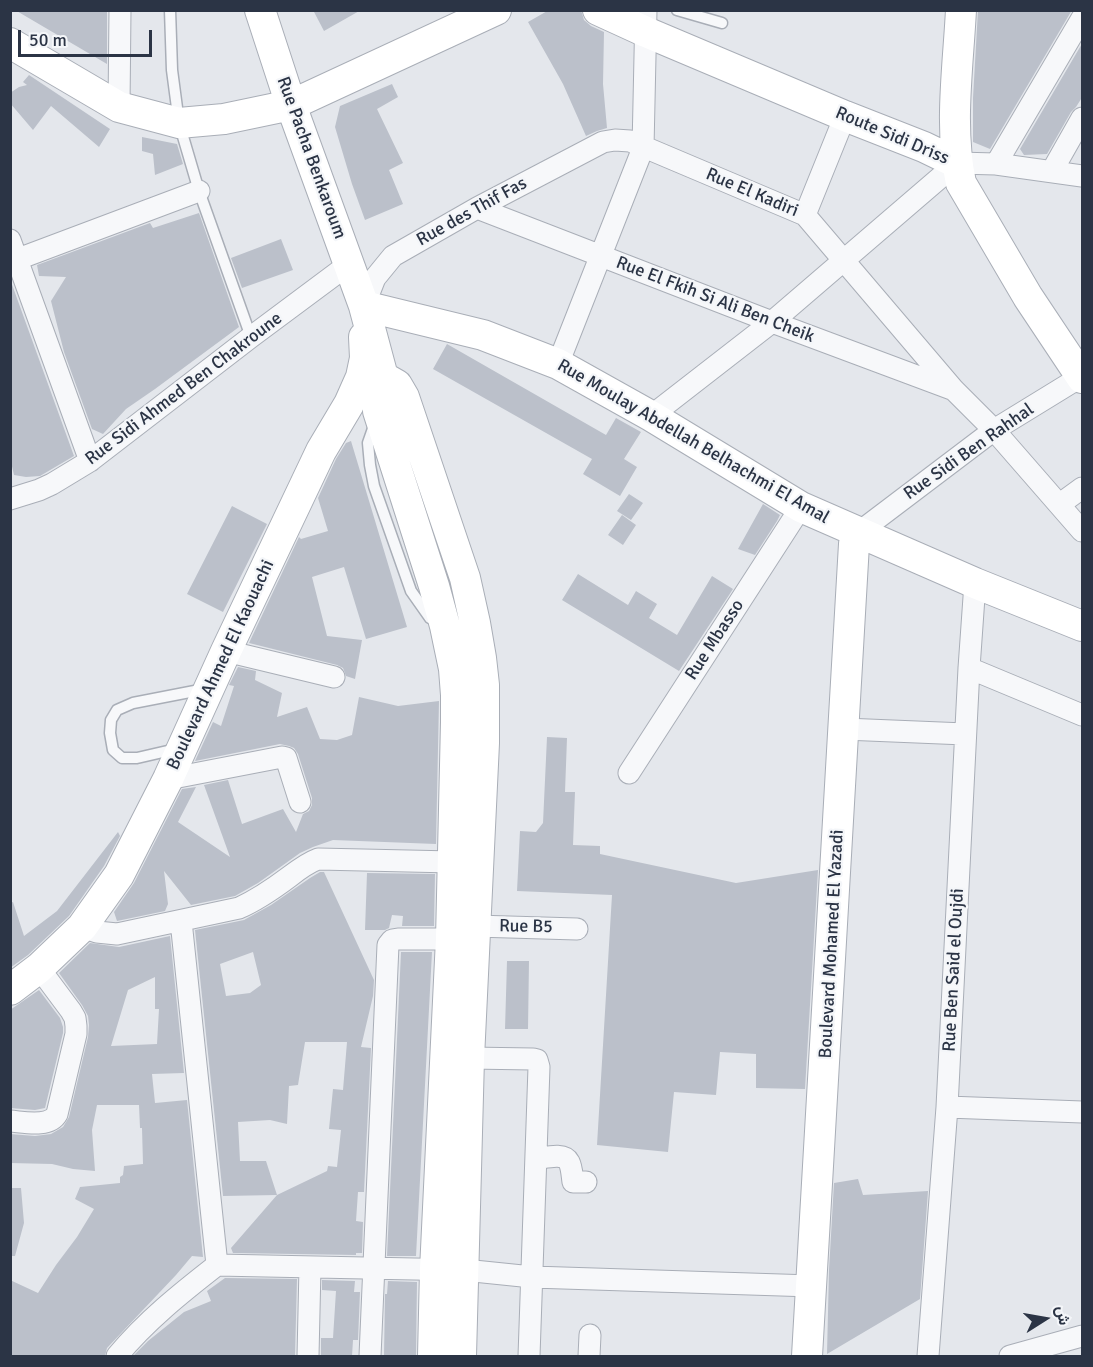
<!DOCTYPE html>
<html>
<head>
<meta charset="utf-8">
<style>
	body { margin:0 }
	#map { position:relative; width:1093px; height:1367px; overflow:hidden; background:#e4e7ec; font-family:Signika,Vazirmatn,sans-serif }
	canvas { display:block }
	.frame { position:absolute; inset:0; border:12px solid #2b3445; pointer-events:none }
	.north { position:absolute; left:1015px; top:1289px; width:60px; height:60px; -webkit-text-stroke:4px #f4f6f9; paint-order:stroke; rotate:79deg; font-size:16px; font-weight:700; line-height:24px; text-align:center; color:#2b3445 }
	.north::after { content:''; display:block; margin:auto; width:21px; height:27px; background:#2b3445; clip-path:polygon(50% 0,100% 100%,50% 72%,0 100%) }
	.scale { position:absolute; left:18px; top:30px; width:134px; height:27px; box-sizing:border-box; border:3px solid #2b3445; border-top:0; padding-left:8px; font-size:18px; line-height:21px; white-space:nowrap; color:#2b3445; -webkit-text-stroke:4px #f4f6f9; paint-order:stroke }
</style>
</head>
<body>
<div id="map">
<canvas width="1093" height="1367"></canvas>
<div class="frame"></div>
<div class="north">ش</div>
<div class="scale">50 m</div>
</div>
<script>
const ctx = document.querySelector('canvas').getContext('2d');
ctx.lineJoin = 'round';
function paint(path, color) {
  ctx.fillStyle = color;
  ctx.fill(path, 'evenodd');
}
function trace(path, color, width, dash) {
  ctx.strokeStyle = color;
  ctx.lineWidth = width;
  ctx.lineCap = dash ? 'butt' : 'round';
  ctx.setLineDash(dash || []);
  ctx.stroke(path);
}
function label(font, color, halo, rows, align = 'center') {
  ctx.font = font + ' Signika,sans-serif';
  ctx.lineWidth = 4.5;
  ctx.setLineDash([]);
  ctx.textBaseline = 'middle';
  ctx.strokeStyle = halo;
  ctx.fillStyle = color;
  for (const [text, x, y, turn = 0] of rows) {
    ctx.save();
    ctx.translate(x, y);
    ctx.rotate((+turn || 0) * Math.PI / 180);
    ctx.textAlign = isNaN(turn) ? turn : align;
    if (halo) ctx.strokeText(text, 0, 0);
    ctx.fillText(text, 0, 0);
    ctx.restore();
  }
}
const building = new Path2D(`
	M 15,10 L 107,10 L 107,64 Z
	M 313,10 L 361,10 L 324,31 Z
	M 549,10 L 581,10 L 584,20 L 591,26 L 604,32 L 603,84 L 607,128 L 597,131 L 586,136 L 563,84 L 528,22 Z
	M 978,10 L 1072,10 L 990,149 L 973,142 L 973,98 Z
	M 1083,42 L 1083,96 L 1076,107 L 1071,112 L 1047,154 L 1024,155 L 1020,149 Z
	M 29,75 L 110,129 L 99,147 L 51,106 L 33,130 L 10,103 L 10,93 L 19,87 L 27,85 L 23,82 Z
	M 392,84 L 398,97 L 377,109 L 403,163 L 389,170 L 403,204 L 365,220 L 352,184 L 335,127 L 340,106 Z
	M 142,137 L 177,144 L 183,164 L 155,175 L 153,154 L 142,151 Z
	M 199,213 L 239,327 L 155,389 L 126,409 L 103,434 L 92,429 L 64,352 L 51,301 L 66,277 L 39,276 L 37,265 L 150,223 L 153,228 Z
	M 281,239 L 293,270 L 242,288 L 231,258 Z
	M 10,279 L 74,456 L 40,476 L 26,477 L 14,475 L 10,458 Z
	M 447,344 L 606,435 L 616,418 L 641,432 L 624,459 L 637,467 L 620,496 L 583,474 L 592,459 L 433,369 Z
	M 351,441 L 407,627 L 366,639 L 344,567 L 312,577 L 327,636 L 362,640 L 355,679 L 346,676 L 343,668 L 337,665 L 249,643 L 299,537 L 301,539 L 328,531 L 318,498 L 336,459 L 346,443 Z
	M 629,494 L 643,503 L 631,520 L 617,511 Z
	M 763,504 L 780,515 L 777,521 L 755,555 L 738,549 Z
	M 232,506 L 267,524 L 223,612 L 187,594 Z
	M 622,515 L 636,525 L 623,545 L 608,535 Z
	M 578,574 L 628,605 L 636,591 L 657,604 L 649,618 L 677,635 L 712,576 L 733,589 L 679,671 L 562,600 Z
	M 238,667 L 256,671 L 255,680 L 282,693 L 277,717 L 307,707 L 320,739 L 337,740 L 352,735 L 359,697 L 398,706 L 439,701 L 436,844 L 333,840 L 313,847 L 300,853 L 258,883 L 235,896 L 191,905 L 164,871 L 168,904 L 165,911 L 117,921 L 114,912 L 134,883 L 182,789 L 196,787 L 178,822 L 230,857 L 204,785 L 228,780 L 242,824 L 283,809 L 296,832 L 303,814 L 309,811 L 312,805 L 312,798 L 298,754 L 294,748 L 289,746 L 280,744 L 195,761 L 213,722 L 221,726 L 234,686 L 229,685 Z
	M 547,737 L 567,738 L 565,792 L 575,792 L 573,845 L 600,846 L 600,854 L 736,883 L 818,870 L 805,1089 L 756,1088 L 756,1054 L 720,1052 L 716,1095 L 674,1092 L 668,1152 L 597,1145 L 612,895 L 517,891 L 520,831 L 536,832 L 543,823 Z
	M 118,832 L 120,836 L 104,866 L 69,916 L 28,955 L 10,968 L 10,903 L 13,902 L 24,936 L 57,911 Z
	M 320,872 L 324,872 L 374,980 L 373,996 L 361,1047 L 371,1048 L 364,1192 L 358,1192 L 356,1221 L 363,1222 L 362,1253 L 356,1253 L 356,1255 L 233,1253 L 231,1248 L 277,1195 L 223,1196 L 195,930 L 244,920 L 271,905 L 310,878 ZM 253,952 L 261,985 L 250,993 L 226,996 L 220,964 ZM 305,1042 L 347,1042 L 343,1090 L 333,1089 L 329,1129 L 341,1130 L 337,1167 L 328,1166 L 327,1171 L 277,1195 L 266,1161 L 240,1161 L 238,1122 L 270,1120 L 287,1124 L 289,1086 L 298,1085 Z
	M 367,873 L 435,874 L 434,926 L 402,926 L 403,916 L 392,915 L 389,928 L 385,930 L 365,930 Z
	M 170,936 L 184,1073 L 152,1074 L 155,1103 L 187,1100 L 203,1257 L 192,1256 L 176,1275 L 107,1348 L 105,1356 L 10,1356 L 10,1280 L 38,1293 L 56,1265 L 77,1237 L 94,1209 L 75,1199 L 80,1187 L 120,1183 L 120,1177 L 123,1175 L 124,1166 L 143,1164 L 142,1128 L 140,1128 L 139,1105 L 97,1105 L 92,1130 L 95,1171 L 73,1169 L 52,1164 L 10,1163 L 10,1134 L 35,1136 L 51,1134 L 63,1127 L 69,1117 L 88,1037 L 89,1025 L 88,1016 L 82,1005 L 59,973 L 90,943 L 119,947 ZM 155,977 L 155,1009 L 159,1009 L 157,1044 L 111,1046 L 128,990 Z
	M 401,952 L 432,952 L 416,1256 L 387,1256 Z
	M 507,961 L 529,961 L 528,1029 L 505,1029 Z
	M 39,990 L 60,1018 L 63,1027 L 63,1033 L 45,1108 L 35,1110 L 10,1108 L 10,1010 Z
	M 858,1179 L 863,1195 L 928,1191 L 920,1299 L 827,1354 L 829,1270 L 834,1183 Z
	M 10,1188 L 21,1188 L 24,1223 L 15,1256 L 10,1256 Z
	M 225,1278 L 297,1279 L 295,1356 L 133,1356 L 148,1341 L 184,1312 L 211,1301 L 207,1291 Z
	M 322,1280 L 355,1281 L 354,1292 L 360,1292 L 358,1340 L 353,1340 L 352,1356 L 321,1356 L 321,1338 L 333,1338 L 336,1291 L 322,1290 Z
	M 388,1281 L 417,1282 L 416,1356 L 384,1356 L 385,1294 L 387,1294 Z`);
const lane = new Path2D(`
	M 170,10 L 172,70 L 179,123 L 199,191 L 251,337
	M 677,10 L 722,23
	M 375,423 L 368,443 L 370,465 L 374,486 L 411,591 L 430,618 L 436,621
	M 176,749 L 137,758 L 122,758 L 113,750 L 110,733 L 111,720 L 117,710 L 133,703 L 205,689`);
const street = new Path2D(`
	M 119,107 L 120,10
	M 996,164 L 1082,18
	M 1052,171 L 1082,118
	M 477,208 L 772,322 L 954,390
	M 805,215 L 845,116
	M 10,240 L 90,461
	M 18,259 L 199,191
	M 364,306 L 375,278 L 393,256 L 477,208 L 603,142 L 615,140 L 630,141 L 805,215 L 954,390 L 994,430 L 1082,531
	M 558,364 L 643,148 L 646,10
	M 651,416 L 772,322 L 957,163 L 996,164 L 1082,176
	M 10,499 L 39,490 L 52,484 L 90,461 L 251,337 L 349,264
	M 1060,504 L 1082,488
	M 858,533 L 994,430 L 1082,376
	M 226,651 L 334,677
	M 969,668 L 1082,715
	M 844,729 L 965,734
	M 629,773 L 801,507
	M 168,779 L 282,757 L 286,758 L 300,802
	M 181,921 L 217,1265
	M 475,926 L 577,929
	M 82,927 L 97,932 L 117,934 L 239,908 C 257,900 273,889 289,877 C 298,870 307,863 318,859 L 453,862
	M 469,1058 L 533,1059 L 537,1060 L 539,1067 L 529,1356
	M 947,1107 L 1082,1112
	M 10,1121 C 24,1122 49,1128 57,1114 L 76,1034 L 76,1026 L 75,1018 L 71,1011 L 39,968
	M 536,1159 C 545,1158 564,1152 569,1162 C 572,1168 572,1176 573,1182 L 586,1182
	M 117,1356 C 146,1321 181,1293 217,1265 L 464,1270 L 532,1277 L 812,1286
	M 308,1356 L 310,1267
	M 370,1356 L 388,945 L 392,940 L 398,939 L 451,939
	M 589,1356 L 590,1335
	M 928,1356 L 947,1107 L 969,668 L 975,583
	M 1010,1356 L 1082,1336`);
const secondary = new Path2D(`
	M 260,10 L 291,105 L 364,306 L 383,377 L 378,396 L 378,411 L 434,586 L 445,626 L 454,669 L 456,695 L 456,722 L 451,939 L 435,1270 L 433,1356
	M 598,10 L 646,32 L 845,116 L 924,147 L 957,163
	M 961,10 C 958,68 949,127 961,183 L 1028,297 L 1082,378
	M 10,43 L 119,107 L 179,123 L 224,119 L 291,105 L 496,10
	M 364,306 L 483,335 L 558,364 L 651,416 L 801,507 L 975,583 L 1082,626
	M 383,377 L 397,385 L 404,397 L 465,578 L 475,623 L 481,658 L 484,685 L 484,743 L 469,1058 L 461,1356
	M 10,990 L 39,968 L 82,927 L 119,875 L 168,779 L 226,651 L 321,451 L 349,404 L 361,377 L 365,358 L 364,337
	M 807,1356 L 854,544 L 858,533`);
const streetNames = [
	["Route Sidi Driss",892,136,23],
	["Rue Pacha Benkaroum",311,158,70],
	["Rue El Kadiri",752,193,23],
	["Rue des Thif Fas",472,212,-29],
	["Rue El Fkih Si Ali Ben Cheik",715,300,21],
	["Rue Sidi Ahmed Ben Chakroune",184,389,-37],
	["Rue Moulay Abdellah Belhachmi El Amal",693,442,30],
	["Rue Sidi Ben Rahhal",969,452,-35],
	["Rue Mbasso",715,640,-57],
	["Boulevard Ahmed El Kaouachi",221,665,-65],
	["Rue B5",526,927,1],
	["Boulevard Mohamed El Yazadi",832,944,-87],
	["Rue Ben Said el Oujdi",954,970,-87]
];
paint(building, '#bbc0ca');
trace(lane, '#a9aeb7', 13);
trace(street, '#a9aeb7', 23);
trace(secondary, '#a9aeb7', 32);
trace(lane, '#f7f8fa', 10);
trace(street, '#f7f8fa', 21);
trace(secondary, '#fff', 30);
label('18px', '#2b3445', '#f4f6f9', streetNames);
</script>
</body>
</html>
